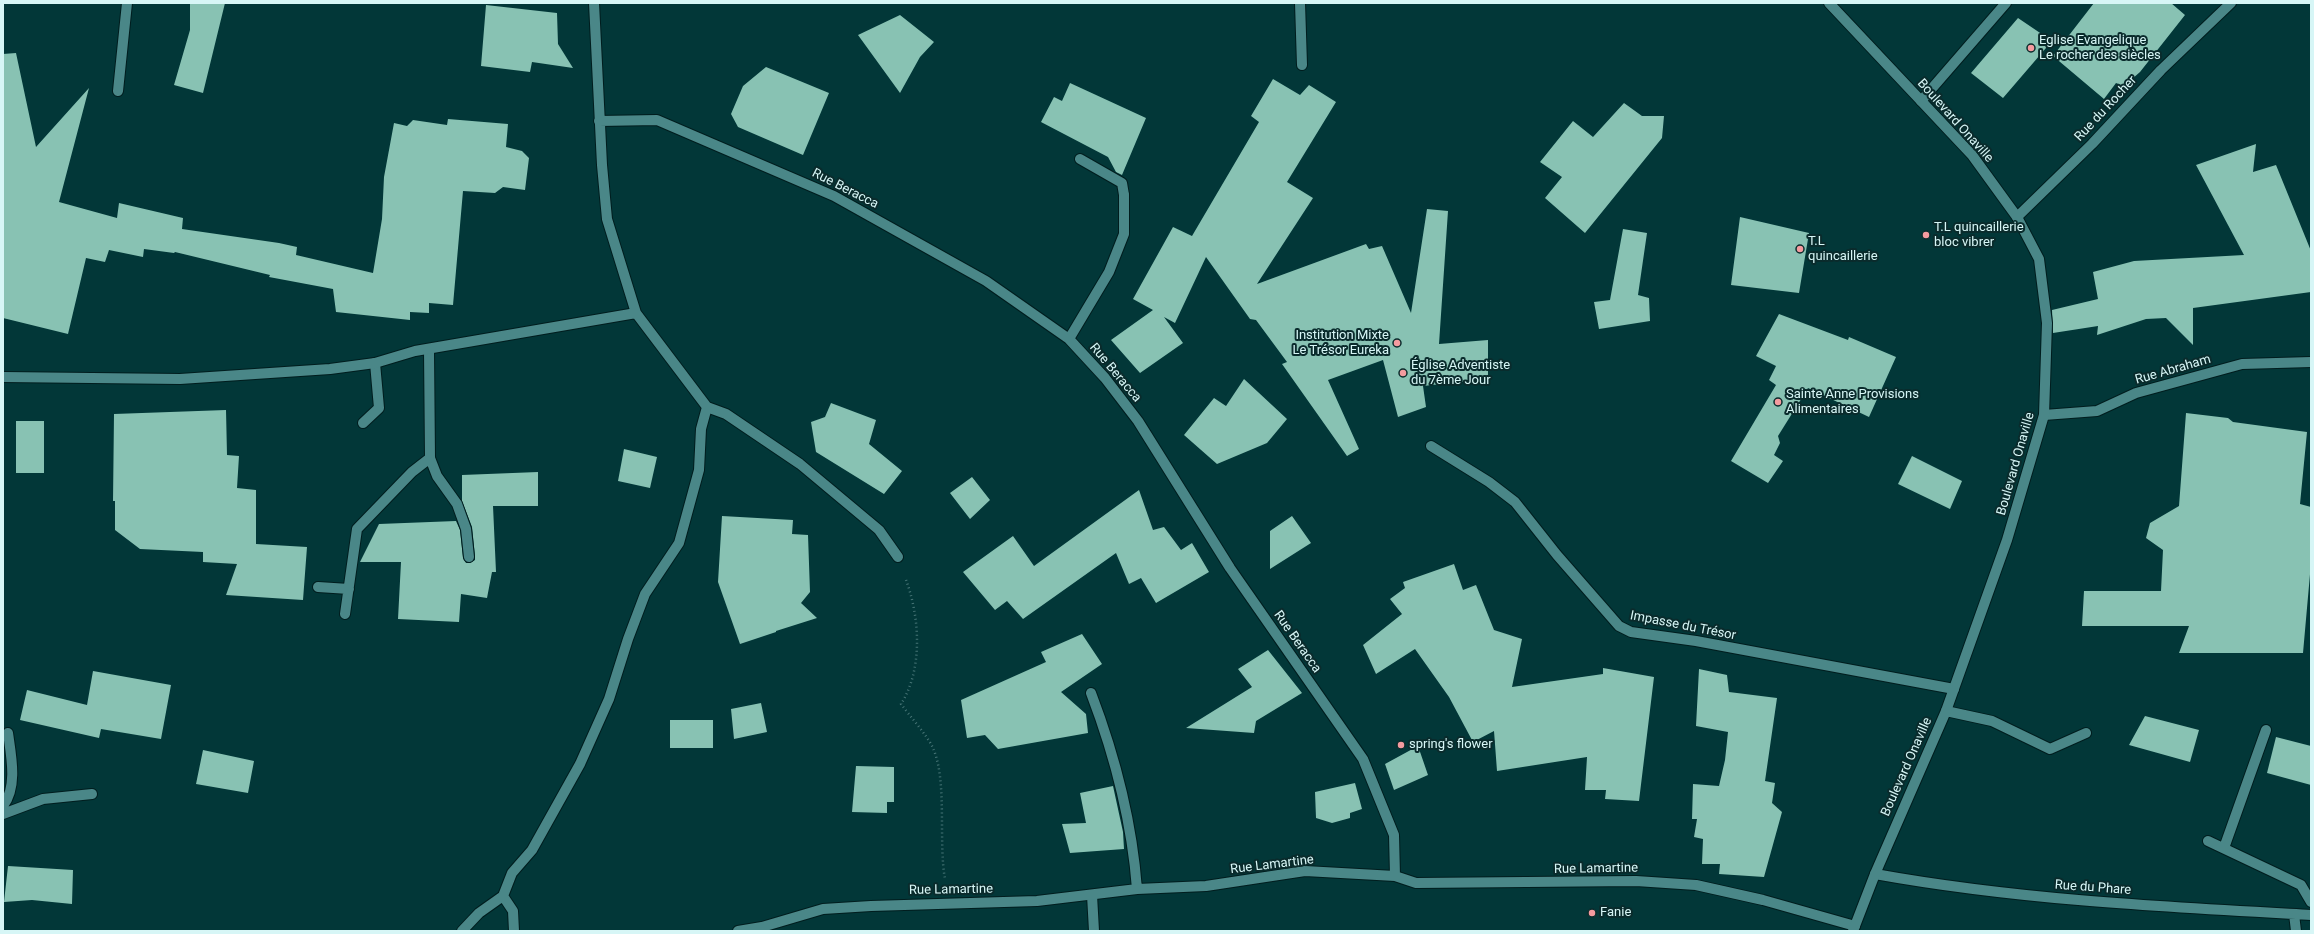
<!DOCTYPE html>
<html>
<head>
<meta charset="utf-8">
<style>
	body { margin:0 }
	#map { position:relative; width:2314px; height:934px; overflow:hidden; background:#023738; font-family:Roboto,sans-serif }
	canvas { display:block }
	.frame { position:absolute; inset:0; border:4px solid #d7f6f6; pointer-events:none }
</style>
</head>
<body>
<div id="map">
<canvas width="2314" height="934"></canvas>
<div class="frame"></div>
</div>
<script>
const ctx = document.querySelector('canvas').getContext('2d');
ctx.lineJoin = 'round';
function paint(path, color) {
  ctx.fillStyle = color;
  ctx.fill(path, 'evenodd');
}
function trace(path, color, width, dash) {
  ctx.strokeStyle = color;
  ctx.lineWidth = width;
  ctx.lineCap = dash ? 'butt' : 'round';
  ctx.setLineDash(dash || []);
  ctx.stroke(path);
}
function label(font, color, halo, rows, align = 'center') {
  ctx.font = font + ' Roboto,sans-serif';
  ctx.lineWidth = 4;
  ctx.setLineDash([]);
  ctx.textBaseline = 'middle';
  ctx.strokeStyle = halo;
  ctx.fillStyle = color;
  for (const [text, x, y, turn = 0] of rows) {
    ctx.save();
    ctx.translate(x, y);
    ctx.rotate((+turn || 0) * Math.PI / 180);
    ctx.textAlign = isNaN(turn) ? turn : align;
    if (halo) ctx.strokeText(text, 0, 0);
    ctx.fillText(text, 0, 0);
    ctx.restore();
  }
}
const building = new Path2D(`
	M 190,3 L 225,3 L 203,93 L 174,85 L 190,30 Z
	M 2094,3 L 2171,3 L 2185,15 L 2140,72 L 2124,86 L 2116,83 L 2104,99 L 2053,56 Z
	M 486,5 L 557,13 L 558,44 L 573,68 L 532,62 L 530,72 L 481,66 Z
	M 900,15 L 934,42 L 920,57 L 900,93 L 858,35 Z
	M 2018,18 L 2052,41 L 2003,98 L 1971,73 Z
	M 16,53 L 36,147 L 89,88 L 59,202 L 117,218 L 119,203 L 183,218 L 182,229 L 279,243 L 297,247 L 296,255 L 373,273 L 382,219 L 384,177 L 394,123 L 407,126 L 413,120 L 447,125 L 448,119 L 508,124 L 506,147 L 522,151 L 529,158 L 525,190 L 503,187 L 495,193 L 463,191 L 453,305 L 429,303 L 429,313 L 410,312 L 410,320 L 336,312 L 333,289 L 269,277 L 270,275 L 175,252 L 174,253 L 144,249 L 143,257 L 109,250 L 105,262 L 86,258 L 68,334 L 3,318 L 3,54 Z
	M 766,67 L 829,93 L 803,155 L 738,127 L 731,114 L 743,86 Z
	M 1273,79 L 1300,95 L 1309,85 L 1336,102 L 1287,182 L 1313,198 L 1257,284 L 1366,244 L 1369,249 L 1382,246 L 1411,313 L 1427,209 L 1448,211 L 1439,344 L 1488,340 L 1488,379 L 1423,386 L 1426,407 L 1398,417 L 1383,360 L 1328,380 L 1359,449 L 1347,456 L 1282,364 L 1287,362 L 1256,320 L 1250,319 L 1206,257 L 1175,323 L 1164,317 L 1183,343 L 1140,373 L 1111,340 L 1153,310 L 1133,299 L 1173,227 L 1192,236 L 1259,122 L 1251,116 Z
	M 1070,83 L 1146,118 L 1122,175 L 1116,172 L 1108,157 L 1041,122 L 1054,97 L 1062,101 Z
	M 1624,103 L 1642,116 L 1664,116 L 1662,138 L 1585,233 L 1545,198 L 1562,177 L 1540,162 L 1573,121 L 1593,137 Z
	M 2256,144 L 2253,172 L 2276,165 L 2311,251 L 2311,292 L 2193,308 L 2193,345 L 2166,318 L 2146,319 L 2097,335 L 2098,326 L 2053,333 L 2052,310 L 2098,299 L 2093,272 L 2134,261 L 2244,255 L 2196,165 Z
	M 1740,217 L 1809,233 L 1799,293 L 1731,285 Z
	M 1623,229 L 1647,233 L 1638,295 L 1649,298 L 1650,321 L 1599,329 L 1594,302 L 1610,300 Z
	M 1779,314 L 1848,340 L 1849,337 L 1896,357 L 1869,417 L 1808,388 L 1778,436 L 1780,443 L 1774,455 L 1783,461 L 1768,483 L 1731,461 L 1776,385 L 1769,380 L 1776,366 L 1756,356 Z
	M 1244,379 L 1287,419 L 1267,443 L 1217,464 L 1184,435 L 1214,398 L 1226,406 Z
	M 831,403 L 876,420 L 869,444 L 902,471 L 884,494 L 816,452 L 811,422 L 825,417 Z
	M 226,410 L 227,455 L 239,456 L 237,488 L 256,490 L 256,544 L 307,547 L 303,600 L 226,595 L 237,564 L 203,562 L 203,552 L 140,549 L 115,530 L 115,501 L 113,501 L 114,414 Z
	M 2186,413 L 2228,418 L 2233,422 L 2307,432 L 2300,504 L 2311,507 L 2311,563 L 2303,653 L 2179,653 L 2189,626 L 2082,626 L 2084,591 L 2161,591 L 2163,550 L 2146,538 L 2150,523 L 2179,506 Z
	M 16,421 L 44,421 L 44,473 L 16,473 Z
	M 624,449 L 657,457 L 650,488 L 618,481 Z
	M 1912,456 L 1962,481 L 1950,509 L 1898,484 Z
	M 538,472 L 538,506 L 493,506 L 496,572 L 492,572 L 487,598 L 461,594 L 459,622 L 398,619 L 401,562 L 360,562 L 379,524 L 456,521 L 460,530 L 463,558 L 466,563 L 470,563 L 475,560 L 475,556 L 472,527 L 462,501 L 462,475 Z
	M 972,477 L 990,500 L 970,519 L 950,493 Z
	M 1139,490 L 1153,530 L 1164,527 L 1181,550 L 1192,543 L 1209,572 L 1156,603 L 1141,578 L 1129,584 L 1116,553 L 1023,619 L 1007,601 L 995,610 L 963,572 L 1013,536 L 1034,566 Z
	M 722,516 L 793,520 L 792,534 L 808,535 L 810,592 L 801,603 L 817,618 L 776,631 L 776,632 L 740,644 L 718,582 Z
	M 1292,516 L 1311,543 L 1270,569 L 1270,531 Z
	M 1454,564 L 1463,590 L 1476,585 L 1494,630 L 1522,639 L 1512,687 L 1603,674 L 1603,668 L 1654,677 L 1639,801 L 1605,799 L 1606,790 L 1585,790 L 1587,757 L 1497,771 L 1494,731 L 1473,742 L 1449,697 L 1415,649 L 1376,674 L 1363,645 L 1402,614 L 1390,599 L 1405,588 L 1403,582 Z
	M 1082,634 L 1102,664 L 1061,692 L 1086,714 L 1088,733 L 998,749 L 985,735 L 967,738 L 961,700 L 1046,662 L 1041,652 Z
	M 1268,650 L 1302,693 L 1256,721 L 1254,733 L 1186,728 L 1252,687 L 1238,669 Z
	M 1699,669 L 1727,675 L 1729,692 L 1777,698 L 1765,781 L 1775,783 L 1772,803 L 1782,812 L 1764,877 L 1719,874 L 1720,864 L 1702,864 L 1703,839 L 1694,837 L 1697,819 L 1692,819 L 1693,784 L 1719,786 L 1725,760 L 1728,732 L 1696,726 Z
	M 93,671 L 171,685 L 161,739 L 101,729 L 99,738 L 20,720 L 27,690 L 87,705 Z
	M 761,703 L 767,732 L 734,739 L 731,709 Z
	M 2145,716 L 2199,730 L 2190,762 L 2129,745 Z
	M 670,720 L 713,720 L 713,748 L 670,748 Z
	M 2276,737 L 2311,746 L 2311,785 L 2267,773 Z
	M 1418,746 L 1428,775 L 1394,790 L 1385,764 Z
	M 203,750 L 254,761 L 248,793 L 196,784 Z
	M 856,766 L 894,767 L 894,802 L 887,802 L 887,813 L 852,812 Z
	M 1355,783 L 1362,809 L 1350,813 L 1350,818 L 1332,823 L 1316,818 L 1315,792 Z
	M 1113,786 L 1123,832 L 1124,849 L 1070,853 L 1062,824 L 1086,823 L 1080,793 Z
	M 8,866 L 73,870 L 72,904 L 32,900 L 4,902 Z`);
const path = new Path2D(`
	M 906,580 C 920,617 923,670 901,704 C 909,715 926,734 932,746 C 948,778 938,841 945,879`);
const lane = new Path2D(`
	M 1300,3 L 1302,65
	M 118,91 L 127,3
	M 1080,159 L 1122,183 L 1124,195
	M 429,350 L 430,458 L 437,476 L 457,504 L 466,529 L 469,557
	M 363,423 L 379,408 L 375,363
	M 318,587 L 349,589
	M 345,614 L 357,529 L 412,472 L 430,458
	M 1946,711 L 1992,721 L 2050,749 L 2086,733
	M 3,806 C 18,787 11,755 8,733
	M 3,814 L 43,799 L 92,794
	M 2208,841 L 2301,885 L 2311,902
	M 2224,848 L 2266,730
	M 1092,895 L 1094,931`);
const street = new Path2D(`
	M 1921,101 L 2006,3
	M 599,121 L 657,120 L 834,196 L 986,281 L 1069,339 L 1105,378 L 1138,421 L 1230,568 L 1363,759 L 1394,835 L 1395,876
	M 2017,217 L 2092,144 L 2161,70 L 2231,3
	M 1069,339 L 1109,272 L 1124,234 L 1124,195
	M 3,377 L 180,379 L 330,369 L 375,363 L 415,351 L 636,313
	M 707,407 L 726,414 L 800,464 L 879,530 L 898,557
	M 2044,415 L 2097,411 L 2136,393 L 2242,364 L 2311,362
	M 1431,446 L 1489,482 L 1515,502 L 1557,555 L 1619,626 L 1631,632 L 1696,641 L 1954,689
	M 1091,693 C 1115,756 1132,822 1137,889
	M 1875,874 C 2019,900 2165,907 2311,915
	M 2294,914 L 2296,931
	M 462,931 L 479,913 L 503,896
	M 514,931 L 513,911 L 503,896 L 512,873 L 532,850 L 580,764 L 609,699 L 628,639 L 645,594 L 679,543 L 699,470 L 701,429 L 707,407 L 636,313 L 607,219 L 602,165 L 594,3
	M 738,931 L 762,927 L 823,909 L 871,906 L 1037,901 L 1137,889 L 1206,886 L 1305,871 L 1395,876 L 1416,883 L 1636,881 L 1696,885 L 1763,900 L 1855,926`);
const secondary = new Path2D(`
	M 1829,3 L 1972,155 L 2017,217 L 2039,259 L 2047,323 L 2044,415 L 2007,540 L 1946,711 L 1875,874 L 1853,931`);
const markers = [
	[2031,48,4,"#f49b9f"],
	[1926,235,4,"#f49b9f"],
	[1800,249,4,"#f49b9f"],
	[1397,343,4,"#f49b9f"],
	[1403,373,4,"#f49b9f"],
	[1778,402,4,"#f49b9f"],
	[1401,745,4,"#f49b9f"],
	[1592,913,4,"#f49b9f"]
];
const poiNames = [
	["Eglise Evangelique",2039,41],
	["Le rocher des siècles",2039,56],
	["T.L quincaillerie",1934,228],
	["bloc vibrer",1934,243],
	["T.L",1808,242],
	["quincaillerie",1808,257],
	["Institution Mixte",1389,336,"right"],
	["Le Trésor Eureka",1389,351,"right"],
	["Église Adventiste",1411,366],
	["du 7ème Jour",1411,381],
	["Sainte Anne Provisions",1786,395],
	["Alimentaires",1786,410],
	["spring's flower",1409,745],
	["Fanie",1600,913]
];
const streetNames = [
	["Rue du Rocher",2106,109,-47],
	["Boulevard Onaville",1955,121,48],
	["Rue Beracca",845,189,27],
	["Rue Abraham",2173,370,-16],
	["Rue Beracca",1115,373,50],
	["Boulevard Onaville",2016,464,-74],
	["Impasse du Trésor",1683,626,11],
	["Rue Beracca",1297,642,55],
	["Boulevard Onaville",1907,767,-66],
	["Rue Lamartine",1272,865,-7],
	["Rue Lamartine",1596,869,-1],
	["Rue du Phare",2093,888,4],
	["Rue Lamartine",951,890,-1]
];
paint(building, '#88c2b3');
trace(lane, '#001d1e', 12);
trace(street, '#001d1e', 12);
trace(secondary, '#001d1e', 12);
trace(path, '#477576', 2.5, [1, 3]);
trace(lane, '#4a8788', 10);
trace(street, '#4a8788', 10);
trace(secondary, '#4a8788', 10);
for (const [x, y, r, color] of markers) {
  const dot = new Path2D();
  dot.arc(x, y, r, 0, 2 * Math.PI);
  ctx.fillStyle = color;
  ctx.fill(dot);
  trace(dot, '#0a2b2c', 1.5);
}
label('13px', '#d7f6f6', '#0a2b2c', poiNames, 'left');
label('13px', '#d7f6f6', '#0a2b2c', streetNames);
</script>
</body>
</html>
